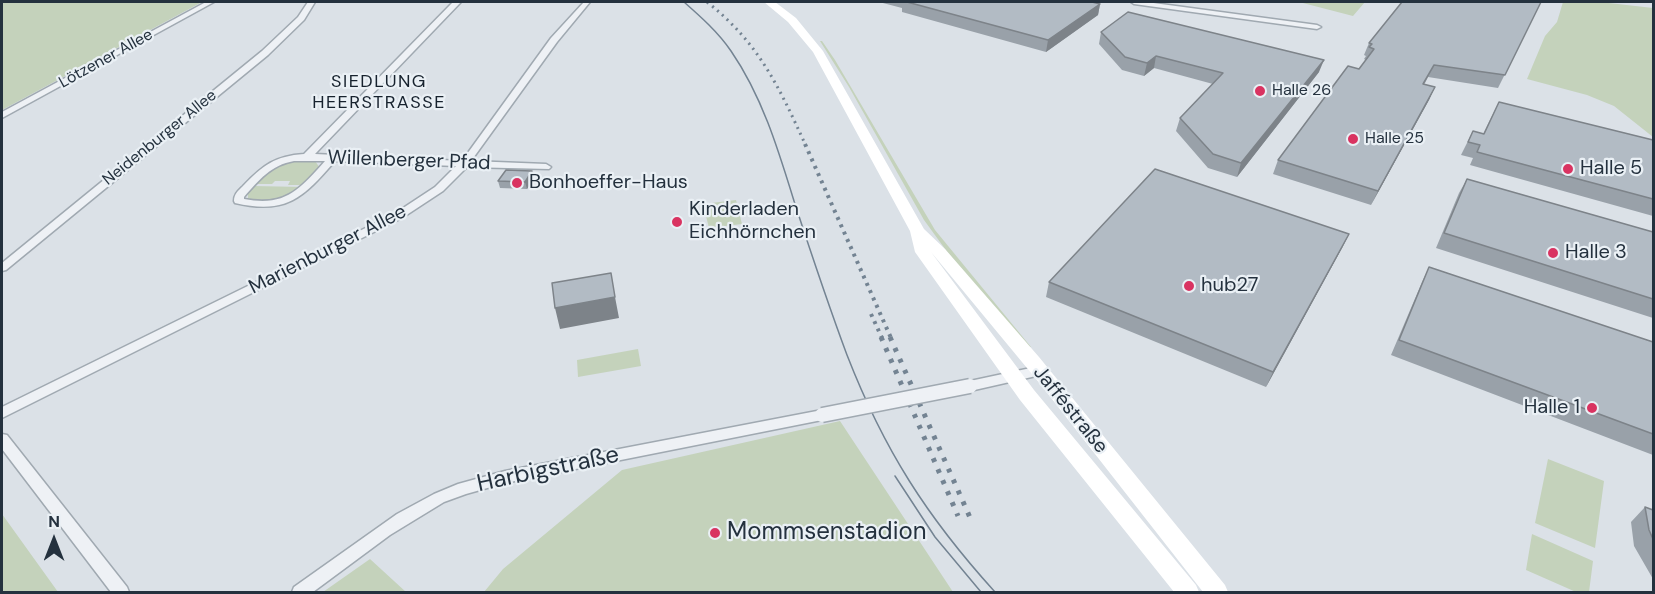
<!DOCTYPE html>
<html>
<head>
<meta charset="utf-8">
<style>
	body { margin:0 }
	#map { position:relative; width:1655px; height:594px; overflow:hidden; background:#dbe1e7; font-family:"DM Sans",sans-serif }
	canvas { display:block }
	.frame { position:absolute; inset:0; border:3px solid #24313e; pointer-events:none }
	.north { position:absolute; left:24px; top:510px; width:60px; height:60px; -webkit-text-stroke:4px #eaf0f5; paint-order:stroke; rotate:0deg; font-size:16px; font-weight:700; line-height:24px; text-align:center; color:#24313e }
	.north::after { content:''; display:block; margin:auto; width:21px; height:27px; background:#24313e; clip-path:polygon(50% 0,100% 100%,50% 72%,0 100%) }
</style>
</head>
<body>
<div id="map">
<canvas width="1655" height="594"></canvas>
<div class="frame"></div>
<div class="north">N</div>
</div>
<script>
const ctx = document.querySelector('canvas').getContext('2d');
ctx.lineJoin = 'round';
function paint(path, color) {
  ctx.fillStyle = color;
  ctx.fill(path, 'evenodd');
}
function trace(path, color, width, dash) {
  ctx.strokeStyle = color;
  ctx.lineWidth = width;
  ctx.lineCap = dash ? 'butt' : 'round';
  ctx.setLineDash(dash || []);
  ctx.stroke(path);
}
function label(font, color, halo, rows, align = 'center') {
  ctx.font = font + ' "DM Sans",sans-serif';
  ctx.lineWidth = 4.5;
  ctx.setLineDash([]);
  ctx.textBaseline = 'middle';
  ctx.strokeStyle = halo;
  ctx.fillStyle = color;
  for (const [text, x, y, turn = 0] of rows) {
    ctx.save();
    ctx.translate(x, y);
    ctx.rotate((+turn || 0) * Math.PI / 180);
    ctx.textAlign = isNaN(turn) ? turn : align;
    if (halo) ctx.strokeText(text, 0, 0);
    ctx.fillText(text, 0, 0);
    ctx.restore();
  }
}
const green = new Path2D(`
	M 2,2 L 202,2 L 2,110 Z
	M 1299,2 L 1365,2 L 1353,16 Z
	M 1563,2 L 1600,2 L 1653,8 L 1653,137 L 1614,106 L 1587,95 L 1527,79 L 1545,36 L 1557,22 Z
	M 820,41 L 822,41 L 835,60 L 935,230 L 1031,347 L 1026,348 L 948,253 L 924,220 L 849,87 Z
	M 288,161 L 315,161 L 320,168 L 305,185 L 288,185 L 290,181 L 275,181 L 272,184 L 255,184 L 271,168 Z
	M 253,186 L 304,187 C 289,200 266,207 248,198 L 248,191 Z
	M 736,200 L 742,224 L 709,228 L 703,204 Z
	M 638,349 L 641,366 L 578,377 L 577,360 Z
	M 840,421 L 953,592 L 484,592 L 503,569 L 622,470 Z
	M 1548,459 L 1604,481 L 1595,548 L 1535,523 Z
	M 2,514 L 58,592 L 2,592 Z
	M 1532,534 L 1593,561 L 1589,592 L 1576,592 L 1526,570 Z
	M 370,559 L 406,592 L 323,592 Z`);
const street = new Path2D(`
	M 206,2 L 214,2 L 2,118 L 2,112 Z
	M 308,2 L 315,2 L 304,20 L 268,55 L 6,270 L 2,271 L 2,263 L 262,51 L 298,17 Z
	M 453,2 L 461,2 L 315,154 L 462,161 L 551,38 L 584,2 L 590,2 L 557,42 L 471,161 L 546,164 L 551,167 L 549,169 L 467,167 L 443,191 L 402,218 L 2,418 L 2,407 L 394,214 L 435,187 L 456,166 L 335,161 C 303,198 286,215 235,203 L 234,201 C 234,194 238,191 243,186 C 263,165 275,156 304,154 ZM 294,161 L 325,161 C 299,190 285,207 244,199 L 244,197 C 259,180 271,165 294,161 Z
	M 1131,2 L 1146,2 L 1317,25 L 1321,27 L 1317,29 L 1134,4 Z
	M 1040,366 L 1045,368 L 1047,371 L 1045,374 L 970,391 L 965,389 L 963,386 L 965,383 L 970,381 Z
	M 822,410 L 827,411 L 829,415 L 827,419 L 505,483 L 466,494 L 444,502 L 390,535 L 313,592 L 292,592 L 294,587 L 397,514 L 434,494 L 458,484 L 505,471 Z
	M 2,434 L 7,435 L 127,587 L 129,592 L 111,592 L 2,449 Z`);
const secondary = new Path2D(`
	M 764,2 L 775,2 L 796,18 L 823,51 L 924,229 L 945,249 L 1039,357 L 1225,585 L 1228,592 L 1203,592 L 1041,385 L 931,252 L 1034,390 L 1196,585 L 1199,592 L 1174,592 L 1020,400 L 915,252 L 910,231 L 813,52 L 788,22 Z`);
const tram = new Path2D(`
	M 684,2 C 701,17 718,32 731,51 C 762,96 778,149 794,201 C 811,253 828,304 847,355 C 884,450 927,517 995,592
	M 895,476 L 935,537 L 981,592`);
const railFar2 = new Path2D(`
	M 707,2 C 759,43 779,87 806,146`);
const railFar1 = new Path2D(`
	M 805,144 L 891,338
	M 871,314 L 882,338`);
const rail = new Path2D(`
	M 881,337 L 958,516
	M 890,337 L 972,522`);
const streetBridge = new Path2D(`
	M 822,415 L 970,386`);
const wall = new Path2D(`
	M 879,2 L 1092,2 L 1100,4 L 1098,15 L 1046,52 L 902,12 L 902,8 Z
	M 1541,2 L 1498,88 L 1428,77 L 1424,85 L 1435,87 L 1429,100 L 1371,205 L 1273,174 L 1278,160 L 1359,69 L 1366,60 L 1364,59 L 1366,56 L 1364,55 L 1369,43 Z
	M 1101,32 L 1319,72 L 1237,177 L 1208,168 L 1176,131 L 1180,118 L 1213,84 L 1154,68 L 1144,76 L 1122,70 L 1099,44 Z
	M 1499,102 L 1653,140 L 1653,216 L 1470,165 L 1473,158 L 1461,155 L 1473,131 L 1483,134 Z
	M 534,178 L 527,189 L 500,188 L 498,181 Z
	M 1467,179 L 1653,232 L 1653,318 L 1436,248 L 1459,193 Z
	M 1349,234 L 1342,248 L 1266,387 L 1046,297 L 1049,282 Z
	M 1429,267 L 1653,342 L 1653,455 L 1391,355 L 1422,282 Z
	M 1645,507 L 1653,510 L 1653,579 L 1634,546 L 1631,522 Z`);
const shadedWall = new Path2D(`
	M 1100,4 L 1098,15 L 1046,52 L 1048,40 Z
	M 1156,56 L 1154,68 L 1144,76 L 1147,63 Z
	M 1324,60 L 1319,72 L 1237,177 L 1241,163 Z
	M 1435,87 L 1429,100 L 1371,205 L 1378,191 Z
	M 532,171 L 534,178 L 527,189 L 525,182 Z
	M 1349,234 L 1342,248 L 1266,387 L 1273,372 Z
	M 615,297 L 619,318 L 560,329 L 555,308 Z`);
const building = new Path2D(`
	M 907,2 L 1092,2 L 1100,4 L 1048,40 Z
	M 1402,2 L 1541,2 L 1505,75 L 1434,65 L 1423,84 L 1435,87 L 1378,191 L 1278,160 L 1348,66 L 1359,69 L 1374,49 L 1369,47 L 1372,44 L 1369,43 Z
	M 1128,12 L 1324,60 L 1241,163 L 1213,154 L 1180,118 L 1223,73 L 1156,56 L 1147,63 L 1125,57 L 1101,32 Z
	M 1499,102 L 1653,140 L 1653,199 L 1477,152 L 1480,145 L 1468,142 L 1473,131 L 1484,134 Z
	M 1155,169 L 1349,234 L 1273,372 L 1049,282 Z
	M 506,170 L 532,171 L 525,182 L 498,181 Z
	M 1467,179 L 1653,232 L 1653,299 L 1444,233 Z
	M 1429,267 L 1653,342 L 1653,434 L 1399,340 Z
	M 611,273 L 615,297 L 555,308 L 552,283 Z
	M 1645,507 L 1653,510 L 1653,539 L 1649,530 Z`);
const markers = [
	[1260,91,6,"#d93361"],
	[1353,139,6,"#d93361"],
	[1568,169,6,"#d93361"],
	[517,183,6,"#d93361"],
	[677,222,6,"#d93361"],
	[1553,253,6,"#d93361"],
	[1189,286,6,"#d93361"],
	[1592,408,6,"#d93361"],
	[715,533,6,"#d93361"]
];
const farStreetnames = [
	["Lötzener Allee",106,59,-29],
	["Neidenburger Allee",160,138,-39]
];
const farPoinames = [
	["Halle 26",1272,91],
	["Halle 25",1365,139]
];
const farNeighbourhoodnames = [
	["SIEDLUNG",379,82],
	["HEERSTRASSE",379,103]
];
const streetNames = [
	["Willenberger Pfad",409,161,2],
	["Marienburger Allee",328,250,-27],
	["Jafféstraße",1070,410,51]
];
const poiNames = [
	["Halle 5",1580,169],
	["Bonhoeffer-Haus",529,183],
	["Kinderladen",689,210],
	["Eichhörnchen",689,233],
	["Halle 3",1565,253],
	["hub27",1201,286],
	["Halle 1",1580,408,"right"]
];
const nearStreetnames = [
	["Harbigstraße",548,470,-12]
];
const nearPoinames = [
	["Mommsenstadion",727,533]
];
paint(green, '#c4d2bb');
trace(street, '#a0a9b1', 3);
paint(street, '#eef1f5');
paint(secondary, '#fff');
trace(tram, '#738392', 1.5);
trace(railFar2, '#738392', 3, [2, 4.5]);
trace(railFar1, '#738392', 4, [3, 5]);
trace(rail, '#738392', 5, [4, 8]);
trace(streetBridge, '#a0a9b1', 17, []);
trace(streetBridge, '#eef1f5', 14);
paint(wall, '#99a1a9');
paint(shadedWall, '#7d8389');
paint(building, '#b2bbc4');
trace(building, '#7d8389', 1.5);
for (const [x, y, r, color] of markers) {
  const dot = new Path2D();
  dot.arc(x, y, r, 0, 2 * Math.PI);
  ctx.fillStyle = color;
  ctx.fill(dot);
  trace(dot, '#eaf0f5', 2);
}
label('16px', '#24313e', '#eaf0f5', farStreetnames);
label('16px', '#24313e', '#eaf0f5', farPoinames, 'left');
ctx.letterSpacing = '1.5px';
label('18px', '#17222e', '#eaf0f5', farNeighbourhoodnames);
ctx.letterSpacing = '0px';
label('20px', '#24313e', '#eaf0f5', streetNames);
label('20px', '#24313e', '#eaf0f5', poiNames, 'left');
label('24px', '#24313e', '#eaf0f5', nearStreetnames);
label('24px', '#24313e', '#eaf0f5', nearPoinames, 'left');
</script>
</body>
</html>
